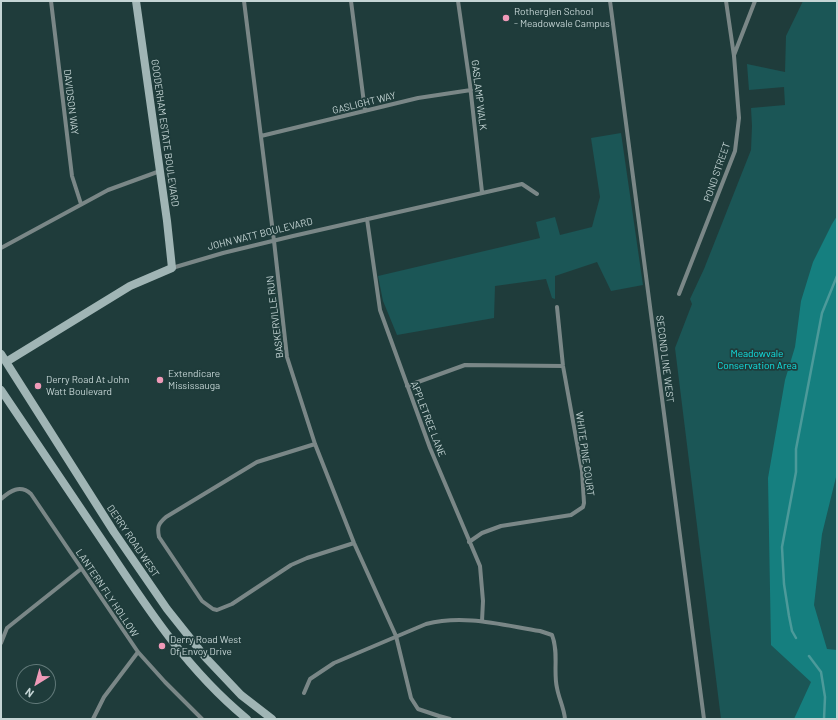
<!DOCTYPE html>
<html>
<head>
<meta charset="utf-8">
<style>
	body { margin:0 }
	#map { position:relative; width:838px; height:720px; overflow:hidden; background:#1f3c3b; font-family:Barlow,sans-serif }
	canvas { display:block }
	.frame { position:absolute; inset:0; border:2px solid #c5d5d5; pointer-events:none }
	.north { position:absolute; left:16px; top:664px; width:40px; height:40px; box-sizing:border-box; background:#1f3c3b; border:1px solid #617979; border-radius:50%; rotate:217deg; font-size:11px; font-weight:700; line-height:16px; text-align:center; color:#c5d5d5 }
	.north::after { content:''; display:block; margin:auto; width:14px; height:18px; background:#ef9ab8; clip-path:polygon(50% 0,100% 100%,50% 72%,0 100%) }
</style>
</head>
<body>
<div id="map">
<canvas width="838" height="720"></canvas>
<div class="frame"></div>
<div class="north">N</div>
</div>
<script>
const ctx = document.querySelector('canvas').getContext('2d');
ctx.lineJoin = 'round';
function paint(path, color) {
  ctx.fillStyle = color;
  ctx.fill(path, 'evenodd');
}
function trace(path, color, width, dash) {
  ctx.strokeStyle = color;
  ctx.lineWidth = width;
  ctx.lineCap = dash ? 'butt' : 'round';
  ctx.setLineDash(dash || []);
  ctx.stroke(path);
}
function label(font, color, halo, rows, align = 'center') {
  ctx.font = font + ' Barlow,sans-serif';
  ctx.lineWidth = 3.5;
  ctx.setLineDash([]);
  ctx.textBaseline = 'middle';
  ctx.strokeStyle = halo;
  ctx.fillStyle = color;
  for (const [text, x, y, turn = 0] of rows) {
    ctx.save();
    ctx.translate(x, y);
    ctx.rotate((+turn || 0) * Math.PI / 180);
    ctx.textAlign = isNaN(turn) ? turn : align;
    if (halo) ctx.strokeText(text, 0, 0);
    ctx.fillText(text, 0, 0);
    ctx.restore();
  }
}
const green = new Path2D(`
	M 803,1 L 837,1 L 837,719 L 721,719 L 675,348 L 692,304 L 690,299 L 704,269 L 751,150 L 752,126 L 751,108 L 785,105 L 784,87 L 749,90 L 747,64 L 785,72 L 786,36 Z
	M 621,133 L 643,285 L 611,291 L 597,262 L 555,276 L 555,299 L 552,298 L 546,279 L 495,286 L 494,318 L 397,335 L 383,301 L 378,276 L 540,238 L 536,222 L 555,217 L 560,235 L 592,227 L 600,197 L 591,138 Z`);
const forest = new Path2D(`
	M 837,216 L 837,473 L 822,534 L 814,605 L 827,649 L 837,650 L 837,719 L 794,719 L 811,682 L 771,645 L 768,478 L 785,380 L 795,347 L 801,301 L 813,262 L 832,224 Z`);
const stream = new Path2D(`
	M 796,638 L 792,631 L 789,616 L 784,584 L 782,547 L 796,472 L 796,449 L 822,313 L 837,276
	M 809,656 L 821,672 L 825,697 L 824,719`);
const street = new Path2D(`
	M 51,1 L 72,176 L 81,204
	M 244,1 L 274,241 L 287,357 L 315,444 L 354,543 L 396,636 L 411,698 L 418,709 L 439,716 L 450,719
	M 351,1 L 365,111
	M 458,1 L 470,85 L 482,192
	M 610,1 L 704,719
	M 734,55 L 755,1
	M 261,136 L 418,98 L 471,90
	M 367,219 L 380,310 L 430,448 L 480,566 L 483,601 L 482,621
	M 1,248 L 108,190 L 160,171
	M 172,268 L 223,253 L 293,236 L 522,184 L 537,194
	M 679,294 L 735,151 L 739,118 L 734,56 L 726,1
	M 407,386 L 465,365 L 563,366
	M 315,444 L 257,462 L 166,517 C 158,524 157,527 159,537 L 202,601 L 213,609 L 217,610 L 232,604 L 291,565 L 307,558 L 354,543
	M 1,499 C 10,491 20,484 31,494 L 138,652 L 165,682 L 202,719
	M 469,542 L 482,533 L 501,526 L 571,515 L 583,507 L 584,503 L 582,471 L 563,366 L 557,307
	M 1,643 L 7,628 L 81,569
	M 304,693 L 310,679 L 334,663 L 426,624 C 464,614 502,625 540,631 L 552,635 C 559,652 553,671 557,688 C 559,699 564,708 565,719
	M 93,719 L 104,697 L 138,652`);
const secondary = new Path2D(`
	M 1,354 L 114,532 L 167,609 L 206,658 L 241,695 L 272,719
	M 6,362 L 130,286 L 172,268 L 167,221 L 136,1
	M 1,390 C 36,442 71,494 106,546 C 147,608 188,671 247,719`);
const markers = [
	[506,18,4,"#ef9ab8"],
	[160,380,4,"#ef9ab8"],
	[38,386,4,"#ef9ab8"],
	[162,646,4,"#ef9ab8"]
];
const poiNames = [
	["Rotherglen School",514,12],
	["- Meadowvale Campus",514,24],
	["Extendicare",168,374],
	["Mississauga",168,386],
	["Derry Road At John",46,380],
	["Watt Boulevard",46,392],
	["Derry Road West",170,640],
	["Of Envoy Drive",170,652]
];
const streetNames = [
	["GASLAMP WALK",479,95,83],
	["DAVIDSON WAY",71,102,83],
	["GASLIGHT WAY",364,103,-14],
	["GOODERHAM ESTATE BOULEVARD",165,133,82],
	["POND STREET",717,172,-71],
	["JOHN WATT BOULEVARD",260,234,-14],
	["BASKERVILLE RUN",275,317,-97],
	["SECOND LINE WEST",665,359,83],
	["APPLETREE LANE",428,419,69],
	["WHITE PINE COURT",585,454,82],
	["DERRY ROAD WEST",133,541,56],
	["LANTERN FLY HOLLOW",107,593,56]
];
const parkNames = [
	["Meadowvale",757,354],
	["Conservation Area",757,366]
];
paint(green, '#1b5656');
paint(forest, '#157f7f');
trace(stream, '#4c9a9a', 2.5);
trace(street, '#7a8787', 4);
trace(secondary, '#a0b5b5', 8);
for (const [x, y, r, color] of markers) {
  const dot = new Path2D();
  dot.arc(x, y, r, 0, 2 * Math.PI);
  ctx.fillStyle = color;
  ctx.fill(dot);
  trace(dot, '#1f3c3b', 1.5);
}
label('10px', '#c5d5d5', '#1f3c3b', poiNames, 'left');
label('10px', '#c5d5d5', '#1f3c3b', streetNames);
label('10px', '#11e3e3', '#1f3c3b', parkNames);
</script>
</body>
</html>
